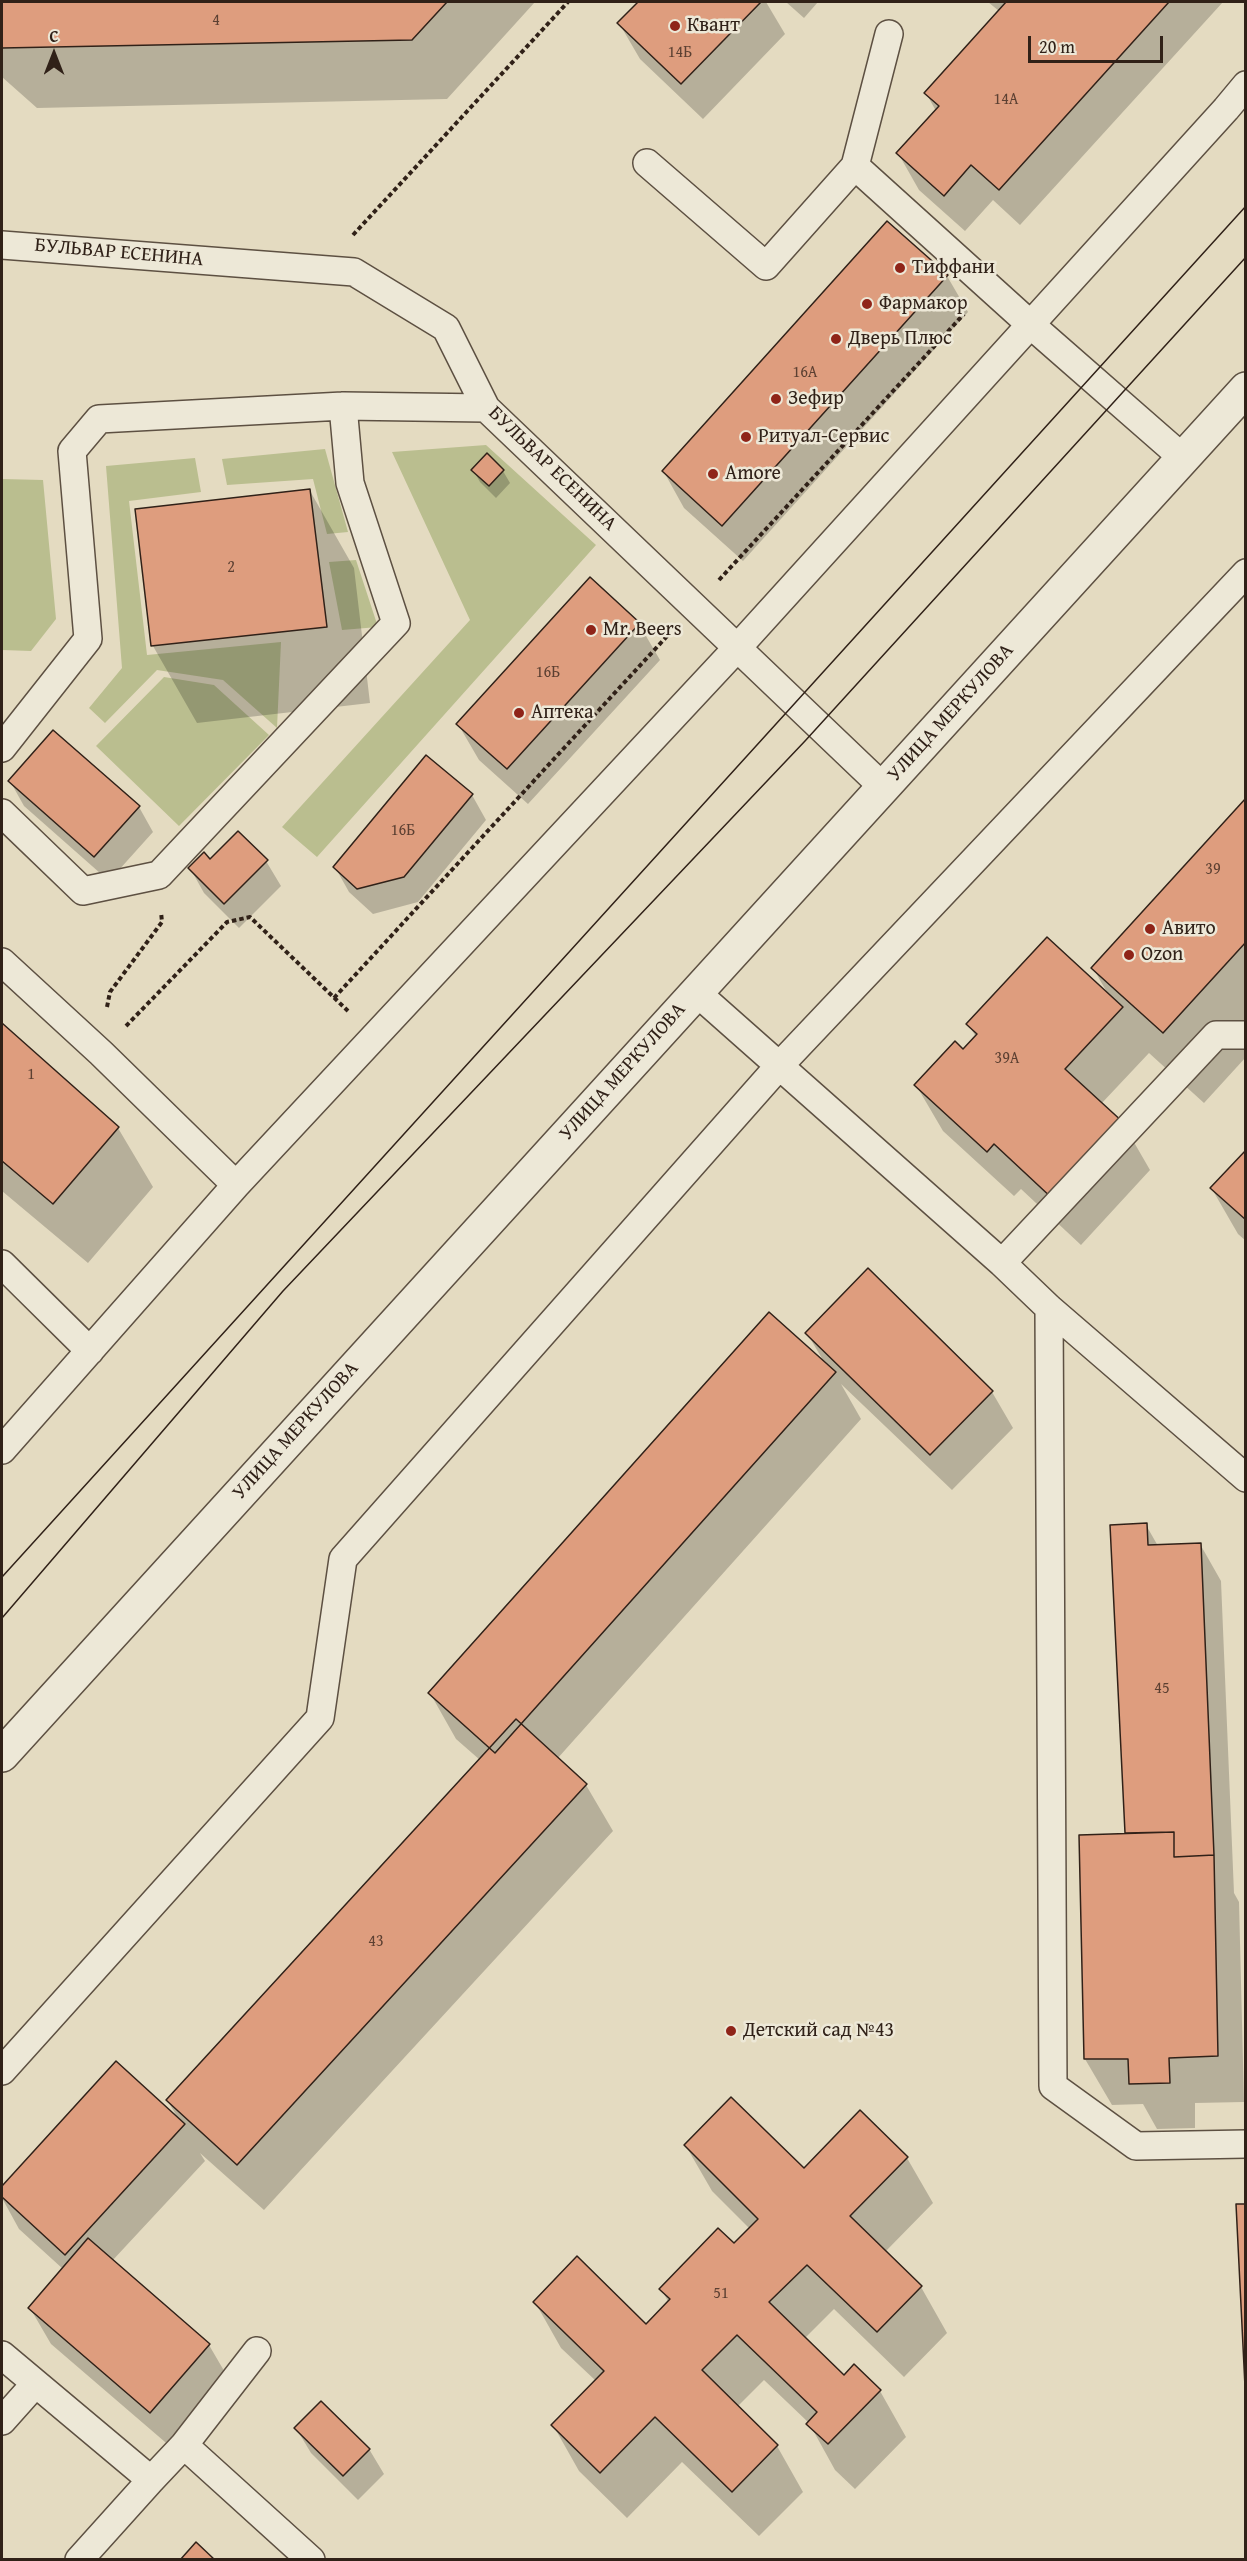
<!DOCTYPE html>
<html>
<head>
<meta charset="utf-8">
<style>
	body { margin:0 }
	#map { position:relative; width:1247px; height:2561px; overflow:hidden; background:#e4dbc1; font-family:"Gentium Book Plus",serif }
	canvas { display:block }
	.frame { position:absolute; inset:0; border:3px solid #302118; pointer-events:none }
	.north { position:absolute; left:24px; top:24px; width:60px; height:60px; -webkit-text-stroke:4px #ede8d7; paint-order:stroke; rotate:0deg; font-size:16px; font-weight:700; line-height:24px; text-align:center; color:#302118 }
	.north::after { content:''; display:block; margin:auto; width:21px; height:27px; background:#302118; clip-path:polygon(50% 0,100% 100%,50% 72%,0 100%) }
	.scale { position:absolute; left:1028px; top:36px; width:135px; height:27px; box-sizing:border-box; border:3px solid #302118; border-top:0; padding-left:8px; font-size:18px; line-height:21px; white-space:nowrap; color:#302118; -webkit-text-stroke:4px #ede8d7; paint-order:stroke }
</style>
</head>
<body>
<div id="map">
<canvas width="1247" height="2561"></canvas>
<div class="frame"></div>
<div class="north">С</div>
<div class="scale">20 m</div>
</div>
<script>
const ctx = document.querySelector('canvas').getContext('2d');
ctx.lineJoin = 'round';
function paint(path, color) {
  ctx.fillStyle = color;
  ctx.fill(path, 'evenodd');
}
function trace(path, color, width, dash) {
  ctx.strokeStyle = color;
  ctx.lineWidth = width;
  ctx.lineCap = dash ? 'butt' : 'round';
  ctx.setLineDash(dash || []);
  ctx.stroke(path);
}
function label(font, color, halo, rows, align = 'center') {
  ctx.font = font + ' "Gentium Book Plus",serif';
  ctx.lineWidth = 5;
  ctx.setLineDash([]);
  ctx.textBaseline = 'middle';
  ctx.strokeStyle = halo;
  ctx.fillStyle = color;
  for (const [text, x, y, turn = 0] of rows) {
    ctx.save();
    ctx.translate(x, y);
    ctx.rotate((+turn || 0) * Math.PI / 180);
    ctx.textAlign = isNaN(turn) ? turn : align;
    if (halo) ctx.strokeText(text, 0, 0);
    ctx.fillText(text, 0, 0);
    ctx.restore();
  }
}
const green = new Path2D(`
	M 486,445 L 596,545 L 317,857 L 282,827 L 470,620 L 392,452 Z
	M 325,449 L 348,532 L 327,534 L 313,479 L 227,485 L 222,459 Z
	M 195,458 L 201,492 L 129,501 L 147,655 L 281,642 L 277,728 L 223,680 L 157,670 L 105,723 L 89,708 L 122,668 L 106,466 Z
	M 2,479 L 43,480 L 56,619 L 31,651 L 2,650 Z
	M 356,560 L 378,627 L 342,630 L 329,562 Z
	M 164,677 L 214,685 L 269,735 L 179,826 L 96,746 Z`);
const shadow = new Path2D(`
	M 2,2 L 535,2 L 447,99 L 37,108 L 2,77 Z
	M 640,2 L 766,2 L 785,34 L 703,119 L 640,59 L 619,23 Z
	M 786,2 L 818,2 L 804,18 Z
	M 988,2 L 1223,2 L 1020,225 L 993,200 L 965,231 L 919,190 L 898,153 L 936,111 L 926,93 L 999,11 Z
	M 947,276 L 968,312 L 743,561 L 684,508 L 664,472 Z
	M 473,470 L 503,471 L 510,483 L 496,498 L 480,482 Z
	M 310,491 L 354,568 L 370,703 L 197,723 L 153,646 Z
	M 639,624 L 660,660 L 528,804 L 479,760 L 458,724 Z
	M 10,781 L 139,807 L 153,832 L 109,881 L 24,806 Z
	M 472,795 L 486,820 L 418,902 L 373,914 L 349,892 L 335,867 Z
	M 1246,801 L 1246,1057 L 1204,1103 L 1149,1053 L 1101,1104 L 1124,1125 L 1150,1170 L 1081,1245 L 1021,1189 L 1014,1196 L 943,1131 L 916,1085 L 963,1051 L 976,1037 L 968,1024 L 1108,994 L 1093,968 Z
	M 210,861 L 266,861 L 281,886 L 239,928 L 204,893 L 190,868 Z
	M 2,1025 L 118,1128 L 153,1187 L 88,1263 L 2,1191 Z
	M 1246,1152 L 1246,1241 L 1238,1234 L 1212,1189 Z
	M 807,1333 L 992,1392 L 1013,1428 L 952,1490 L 841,1384 L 861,1419 L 557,1759 L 586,1785 L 613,1831 L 264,2210 L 200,2153 L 205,2161 L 112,2261 L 209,2345 L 230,2381 L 172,2448 L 51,2344 L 30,2308 L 63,2269 L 19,2229 L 2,2198 L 2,2189 L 117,2063 L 178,2118 L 167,2100 L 480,1760 L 456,1739 L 430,1693 L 824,1362 Z
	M 1146,1525 L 1158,1546 L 1200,1544 L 1221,1581 L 1234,1893 L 1239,1902 L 1244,2102 L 1195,2103 L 1195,2128 L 1157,2129 L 1143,2104 L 1112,2105 L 1085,2059 L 1080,1836 L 1127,1835 Z
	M 686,2146 L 804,2170 L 907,2158 L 933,2203 L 885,2252 L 921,2287 L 947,2333 L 904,2377 L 834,2309 L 804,2339 L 844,2378 L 880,2391 L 906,2437 L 855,2489 L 835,2470 L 809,2423 L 764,2380 L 737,2407 L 777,2446 L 803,2492 L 759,2536 L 682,2462 L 627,2518 L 579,2471 L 553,2425 L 596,2381 L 561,2348 L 535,2302 L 646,2326 L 669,2303 L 661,2289 L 734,2246 L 750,2229 L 712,2191 Z
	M 296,2428 L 369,2449 L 384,2474 L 358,2500 L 311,2453 Z`);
const building = new Path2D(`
	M 2,2 L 447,2 L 412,40 L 2,48 Z
	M 638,2 L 761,2 L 681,84 L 617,23 Z
	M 1006,2 L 1169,2 L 999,190 L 971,165 L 944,196 L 896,153 L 939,106 L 924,93 Z
	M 887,221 L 948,275 L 722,526 L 662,471 Z
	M 487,453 L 504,470 L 489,486 L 471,470 Z
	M 310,489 L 327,627 L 151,646 L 135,509 Z
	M 590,577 L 640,623 L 507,769 L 456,724 Z
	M 53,730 L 140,806 L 94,857 L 8,781 Z
	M 426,755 L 473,794 L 404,877 L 357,889 L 333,867 Z
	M 1246,798 L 1246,942 L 1163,1033 L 1091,968 Z
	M 238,831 L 268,860 L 224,904 L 188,868 L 204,852 L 210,859 Z
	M 1047,937 L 1123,1007 L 1065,1069 L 1125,1124 L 1054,1200 L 994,1144 L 987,1152 L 914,1085 L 955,1041 L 963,1049 L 977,1034 L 966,1024 Z
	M 2,1023 L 119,1127 L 53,1204 L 2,1161 Z
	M 1246,1150 L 1246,1220 L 1210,1188 Z
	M 868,1268 L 993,1391 L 930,1455 L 805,1333 Z
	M 769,1312 L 836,1372 L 495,1753 L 428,1693 Z
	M 1147,1523 L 1148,1545 L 1201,1543 L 1214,1855 L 1174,1857 L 1174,1832 L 1125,1833 L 1110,1525 Z
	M 516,1719 L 587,1784 L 237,2165 L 166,2100 Z
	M 1174,1832 L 1174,1857 L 1214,1855 L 1218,2056 L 1169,2058 L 1170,2083 L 1129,2084 L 1128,2059 L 1084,2059 L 1079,1835 Z
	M 116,2061 L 185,2124 L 65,2255 L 2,2197 L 2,2186 Z
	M 731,2097 L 804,2168 L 860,2110 L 908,2157 L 850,2216 L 922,2286 L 877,2332 L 807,2265 L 769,2302 L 844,2375 L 854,2364 L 881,2390 L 828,2444 L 806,2424 L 817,2412 L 737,2335 L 702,2370 L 778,2445 L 732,2492 L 655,2417 L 600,2473 L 551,2425 L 604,2371 L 533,2302 L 577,2256 L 646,2324 L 670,2299 L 659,2289 L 718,2228 L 734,2243 L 758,2219 L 684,2145 Z
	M 1236,2204 L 1246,2204 L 1246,2407 Z
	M 88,2238 L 210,2344 L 150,2413 L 28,2308 Z
	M 321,2401 L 370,2449 L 343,2476 L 294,2428 Z
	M 196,2542 L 215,2560 L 180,2560 Z`);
const path = new Path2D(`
	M 353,235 L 568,2
	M 719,580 L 964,314
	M 334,998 L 669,634
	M 107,1007 L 110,992 L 162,922 L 161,912
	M 126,1026 L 227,922 L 250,917 L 348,1011`);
const service = new Path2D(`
	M 647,163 L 766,266 L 855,166 L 1031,325 L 1183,458
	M 855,166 L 889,34
	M 2,245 L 354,272 L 446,328 L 486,408 L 883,787
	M 2,748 L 88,639 L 72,451 L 99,419 L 343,406 L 486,408
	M 2,813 L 83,891 L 159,875 L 396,623 L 350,483 L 343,406
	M 2,962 L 101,1053 L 236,1185
	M 696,992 L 1002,1263 L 1049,1308 L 1246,1478
	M 1002,1263 L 1216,1035 L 1246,1035
	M 2,1264 L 90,1351
	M 1049,1308 L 1053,2086 L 1136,2146 L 1246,2144
	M 2,1450 L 236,1185 L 738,647 L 1226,109 L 1246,85
	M 2,2071 L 320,1718 L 343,1559 L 779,1066 L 1246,573
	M 2,2355 L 151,2480 L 79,2560
	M 2,2421 L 35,2384
	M 184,2445 L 257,2351
	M 151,2480 L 184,2445 L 311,2560`);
const tertiary = new Path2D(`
	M 2,1755 L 1246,389`);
const tram = new Path2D(`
	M 2,1577 L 1246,206
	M 2,1618 L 283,1291 L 805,741 L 1246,257`);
const markers = [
	[675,26,6,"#8f2418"],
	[900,268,6,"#8f2418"],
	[867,304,6,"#8f2418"],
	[836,339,6,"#8f2418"],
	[776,399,6,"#8f2418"],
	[746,437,6,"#8f2418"],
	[713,474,6,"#8f2418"],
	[591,630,6,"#8f2418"],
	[519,713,6,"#8f2418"],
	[1150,929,6,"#8f2418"],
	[1129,955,6,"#8f2418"],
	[731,2031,6,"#8f2418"]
];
const numberNames = [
	["4",216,21],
	["14Б",680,53],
	["14А",1006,100],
	["16А",805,373],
	["2",231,568],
	["16Б",548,673],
	["16Б",403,831],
	["39",1213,870],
	["39А",1007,1059],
	["1",31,1075],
	["45",1162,1689],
	["43",376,1942],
	["51",721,2294]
];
const poiNames = [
	["Квант",687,26],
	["Тиффани",912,268],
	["Фармакор",879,304],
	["Дверь Плюс",848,339],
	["Зефир",788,399],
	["Ритуал-Сервис",758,437],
	["Amore",725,474],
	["Mr. Beers",603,630],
	["Аптека",531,713],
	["Авито",1162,929],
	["Ozon",1141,955],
	["Детский сад №43",743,2031]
];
const streetNames = [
	["БУЛЬВАР ЕСЕНИНА",119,253,5],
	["БУЛЬВАР ЕСЕНИНА",552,469,44],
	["УЛИЦА МЕРКУЛОВА",951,713,-48],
	["УЛИЦА МЕРКУЛОВА",623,1072,-48],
	["УЛИЦА МЕРКУЛОВА",296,1431,-48]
];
paint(green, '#babe8f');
paint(shadow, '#0003');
paint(building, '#de9d7e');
trace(building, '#302118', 1.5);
trace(service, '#5d5042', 30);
trace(tertiary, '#5d5042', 36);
trace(path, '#302118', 4, [4.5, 3]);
trace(service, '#ede8d7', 27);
trace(tertiary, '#ede8d7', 33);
trace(tram, '#302118', 1.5);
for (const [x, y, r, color] of markers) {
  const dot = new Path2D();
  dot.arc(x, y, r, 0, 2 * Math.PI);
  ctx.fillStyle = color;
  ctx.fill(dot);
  trace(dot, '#ede8d7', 2);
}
label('16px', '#5c4032', null, numberNames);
label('20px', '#302118', '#ede8d7', poiNames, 'left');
label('20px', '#302118', '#ede8d7', streetNames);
</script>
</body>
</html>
